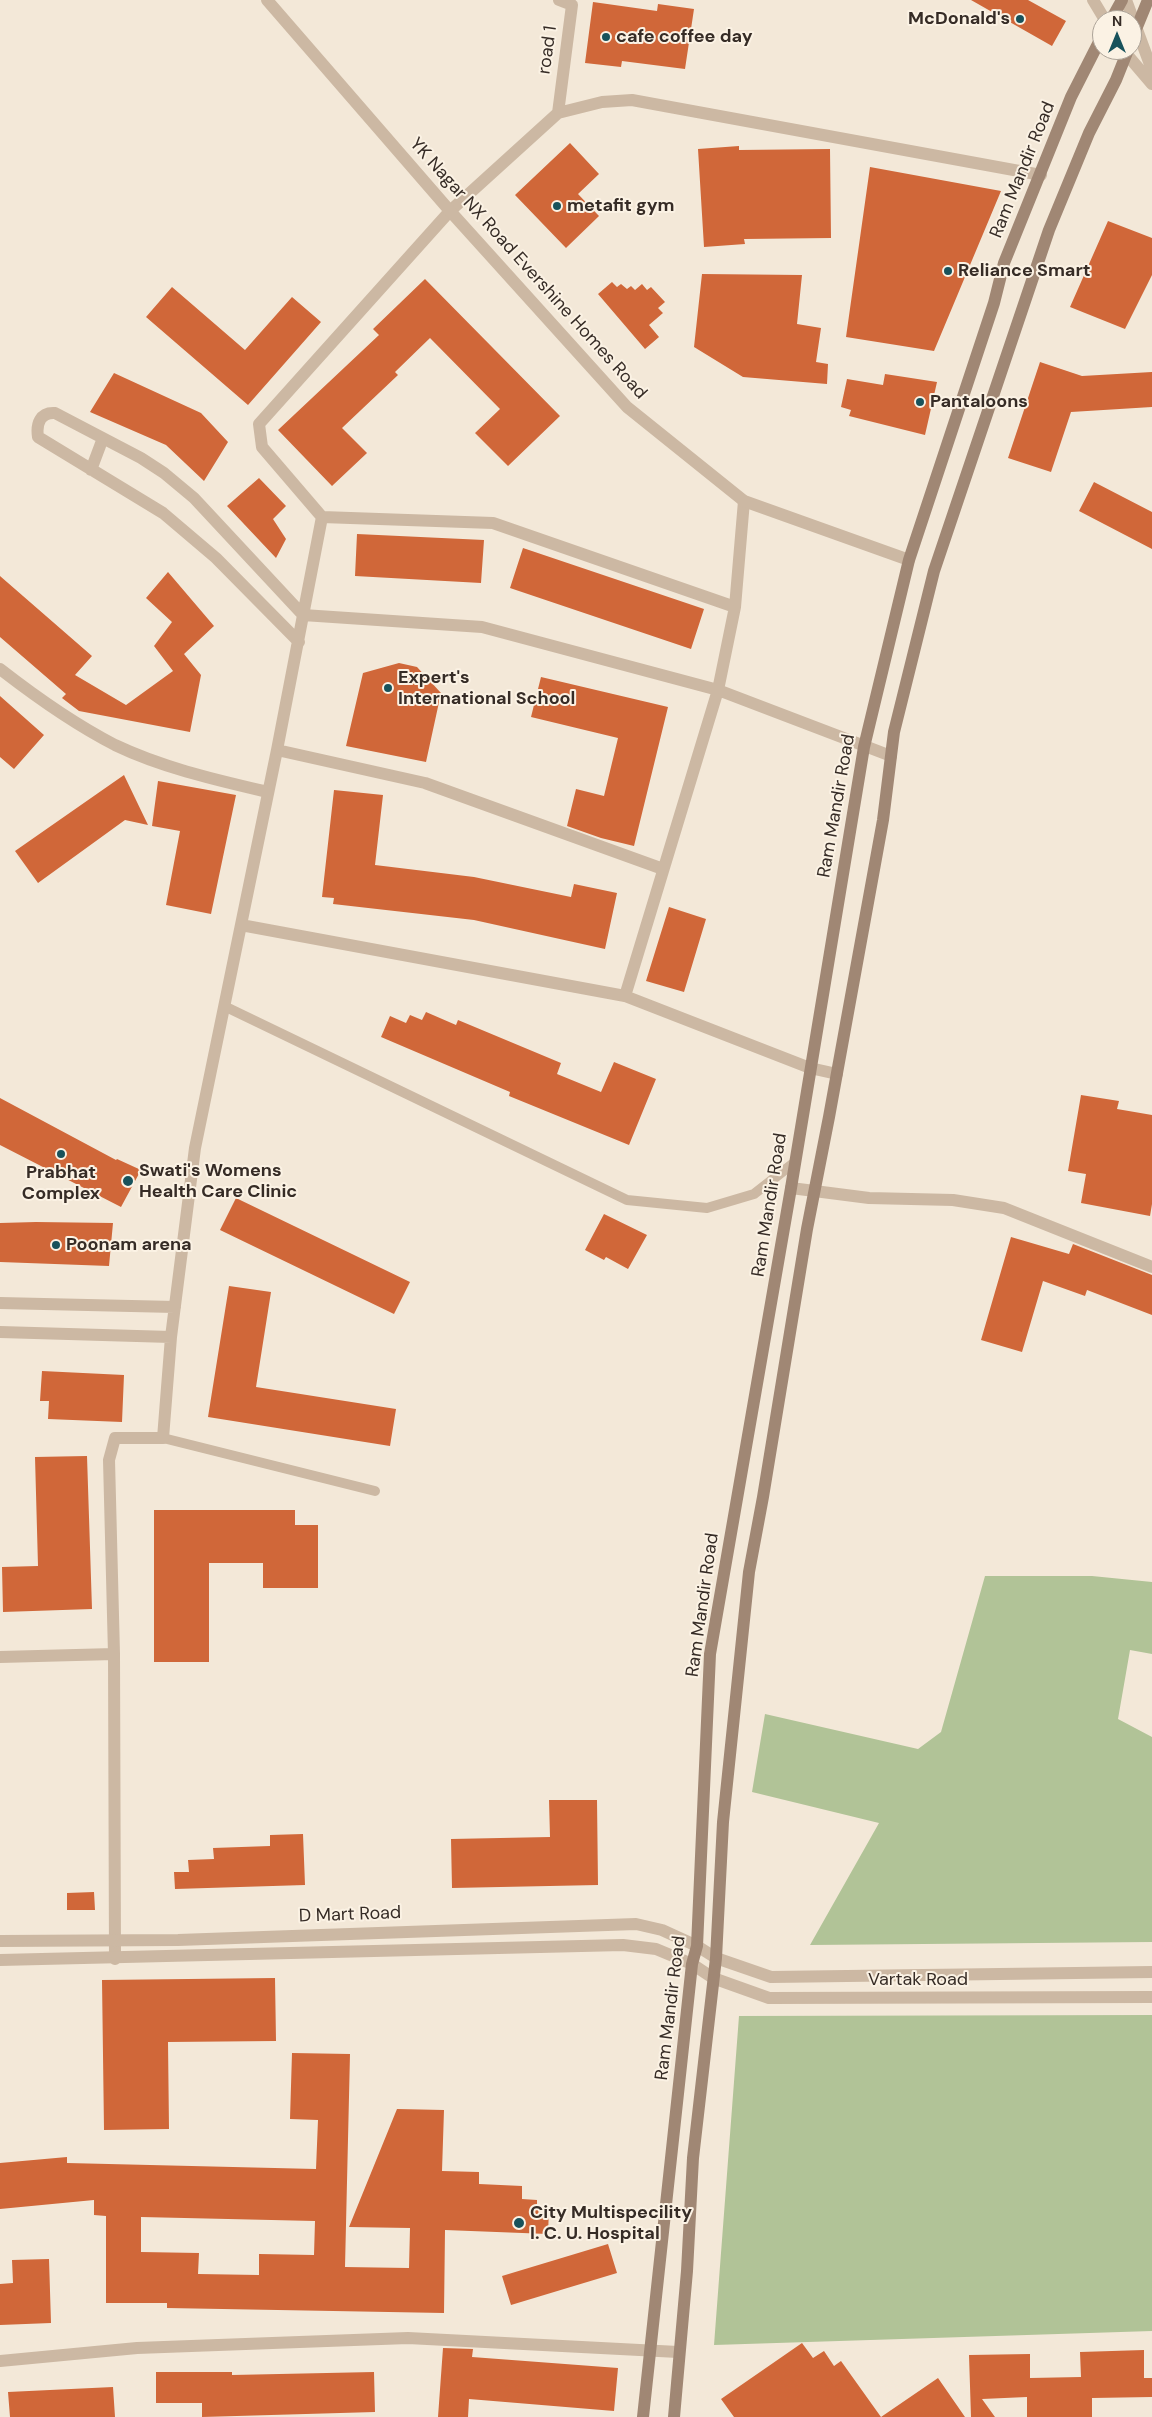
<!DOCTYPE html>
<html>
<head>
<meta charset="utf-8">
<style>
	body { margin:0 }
	#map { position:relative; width:1152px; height:2417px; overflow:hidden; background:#f3e8d8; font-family:"DM Sans",sans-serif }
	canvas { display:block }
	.north { position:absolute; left:1092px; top:10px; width:50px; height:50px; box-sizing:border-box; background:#fbf2e4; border:1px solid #aca398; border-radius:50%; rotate:0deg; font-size:14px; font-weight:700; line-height:20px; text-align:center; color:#362c26 }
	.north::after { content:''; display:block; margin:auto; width:18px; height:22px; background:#18525b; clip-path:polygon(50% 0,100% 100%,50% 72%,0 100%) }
</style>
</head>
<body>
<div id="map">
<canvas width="1152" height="2417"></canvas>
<div class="north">N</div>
</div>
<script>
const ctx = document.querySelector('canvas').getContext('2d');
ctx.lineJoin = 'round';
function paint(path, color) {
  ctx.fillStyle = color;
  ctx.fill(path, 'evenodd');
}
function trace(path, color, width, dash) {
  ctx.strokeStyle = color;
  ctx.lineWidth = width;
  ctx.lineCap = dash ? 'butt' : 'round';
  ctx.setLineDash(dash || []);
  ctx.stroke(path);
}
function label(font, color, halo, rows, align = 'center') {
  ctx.font = font + ' "DM Sans",sans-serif';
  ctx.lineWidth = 4;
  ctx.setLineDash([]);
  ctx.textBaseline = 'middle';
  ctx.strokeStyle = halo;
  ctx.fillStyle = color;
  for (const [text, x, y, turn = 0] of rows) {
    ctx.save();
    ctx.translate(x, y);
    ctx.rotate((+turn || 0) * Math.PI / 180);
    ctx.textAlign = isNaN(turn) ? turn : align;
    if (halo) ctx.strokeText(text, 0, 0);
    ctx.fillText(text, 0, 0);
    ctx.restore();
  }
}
const green = new Path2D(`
	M 985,1576 L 1092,1576 L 1152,1582 L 1152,1654 L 1130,1650 L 1118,1719 L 1152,1737 L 1152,1942 L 810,1945 L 879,1823 L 752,1792 L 765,1714 L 918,1749 L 941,1732 Z
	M 1152,2015 L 1152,2331 L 714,2345 L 739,2016 Z`);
const building = new Path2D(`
	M 971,0 L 1028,0 L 1066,21 L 1052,46 Z
	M 593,2 L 657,11 L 658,4 L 694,9 L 685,69 L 622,61 L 621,67 L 585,63 Z
	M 570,143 L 599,174 L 578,194 L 599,216 L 566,248 L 515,195 Z
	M 739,146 L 739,150 L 830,149 L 831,238 L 744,239 L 745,244 L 704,247 L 698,149 Z
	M 870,167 L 1001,191 L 934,351 L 846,337 Z
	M 1108,221 L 1152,238 L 1152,275 L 1125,329 L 1070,307 Z
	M 702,274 L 802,275 L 797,324 L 821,328 L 816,362 L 828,364 L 827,384 L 743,377 L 694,347 Z
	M 425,279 L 560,416 L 508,466 L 475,433 L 500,409 L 430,338 L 395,372 L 398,375 L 342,428 L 367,453 L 332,486 L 278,430 L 379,335 L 373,329 Z
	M 612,282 L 617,287 L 621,284 L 627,289 L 631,286 L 635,290 L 642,284 L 647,290 L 651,287 L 665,302 L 658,308 L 663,313 L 649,325 L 659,337 L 645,349 L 598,294 Z
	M 172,287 L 245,350 L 292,297 L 321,322 L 248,405 L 146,317 Z
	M 1040,362 L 1082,376 L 1152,372 L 1152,407 L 1071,412 L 1051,472 L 1008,458 Z
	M 114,373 L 201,413 L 228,442 L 204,481 L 166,445 L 90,412 Z
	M 885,374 L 937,382 L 925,435 L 849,416 L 851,410 L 841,407 L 847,379 L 883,385 Z
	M 259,478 L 286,506 L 273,519 L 286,539 L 276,558 L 227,506 Z
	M 1094,482 L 1152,512 L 1152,549 L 1079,511 Z
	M 357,534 L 484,540 L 481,583 L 355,576 Z
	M 523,548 L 704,609 L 691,649 L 510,588 Z
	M 168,572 L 214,626 L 184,654 L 201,675 L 190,732 L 79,711 L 62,698 L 66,694 L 0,637 L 0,576 L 92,656 L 75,675 L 126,705 L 173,671 L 154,646 L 172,622 L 146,598 Z
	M 399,663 L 417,667 L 441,693 L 426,762 L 346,746 L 363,673 Z
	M 541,677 L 668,707 L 634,846 L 601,838 L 567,826 L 576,789 L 604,796 L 618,738 L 531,717 Z
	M 0,696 L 44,735 L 14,769 L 0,757 Z
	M 124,775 L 148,825 L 125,820 L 38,883 L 15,851 Z
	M 158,781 L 236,795 L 211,914 L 166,905 L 180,831 L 152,826 Z
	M 334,790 L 383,795 L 375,865 L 474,877 L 571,897 L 574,884 L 617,893 L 605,949 L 474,920 L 333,904 L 334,898 L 322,897 Z
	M 669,907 L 706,919 L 684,992 L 646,981 Z
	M 426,1012 L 456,1025 L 458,1020 L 561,1063 L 557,1074 L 601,1092 L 614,1062 L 656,1079 L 629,1145 L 509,1096 L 510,1092 L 381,1037 L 390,1016 L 406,1023 L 410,1015 L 422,1020 Z
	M 1081,1095 L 1119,1101 L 1117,1109 L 1152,1115 L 1152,1204 L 1150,1216 L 1081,1203 L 1086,1174 L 1068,1171 Z
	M 0,1098 L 116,1160 L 117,1159 L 141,1170 L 121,1207 L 0,1145 Z
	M 236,1198 L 410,1282 L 394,1314 L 220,1230 Z
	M 604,1214 L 647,1235 L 628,1269 L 606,1257 L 604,1260 L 585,1250 Z
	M 36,1222 L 113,1223 L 109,1266 L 0,1262 L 0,1223 Z
	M 1011,1237 L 1069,1254 L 1073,1244 L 1152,1275 L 1152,1315 L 1087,1290 L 1085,1296 L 1043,1281 L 1022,1352 L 981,1340 Z
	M 229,1286 L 271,1292 L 256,1387 L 396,1409 L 390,1446 L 208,1417 Z
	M 42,1371 L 124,1375 L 122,1422 L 48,1419 L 49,1401 L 40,1401 Z
	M 87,1456 L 92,1609 L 3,1612 L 2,1567 L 38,1566 L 35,1457 Z
	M 154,1510 L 295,1510 L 295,1525 L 318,1525 L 318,1588 L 263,1588 L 263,1563 L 209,1563 L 209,1662 L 154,1662 Z
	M 549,1800 L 597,1800 L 598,1885 L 452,1888 L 451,1839 L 550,1837 Z
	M 303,1834 L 305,1885 L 175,1889 L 174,1872 L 189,1872 L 188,1860 L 214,1859 L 213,1848 L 270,1846 L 270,1835 Z
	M 94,1892 L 95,1910 L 67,1910 L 67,1893 Z
	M 275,1978 L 276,2041 L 168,2042 L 169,2129 L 104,2130 L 102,1980 Z
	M 292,2053 L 350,2054 L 345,2267 L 409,2268 L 410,2228 L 349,2227 L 397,2109 L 444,2110 L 442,2171 L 479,2172 L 479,2184 L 522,2186 L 522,2199 L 537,2200 L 537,2208 L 549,2209 L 548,2234 L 445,2230 L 444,2313 L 167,2308 L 167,2303 L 106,2303 L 106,2216 L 94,2215 L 94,2200 L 0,2209 L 0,2163 L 67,2157 L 67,2163 L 316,2169 L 318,2120 L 290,2119 ZM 141,2217 L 315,2221 L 314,2255 L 259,2254 L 259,2275 L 198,2274 L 199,2253 L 141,2252 Z
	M 608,2244 L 617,2273 L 511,2305 L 502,2276 Z
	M 49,2259 L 51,2323 L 0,2325 L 0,2284 L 13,2283 L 12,2260 Z
	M 802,2343 L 813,2358 L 824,2351 L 834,2366 L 841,2361 L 881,2417 L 734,2417 L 721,2399 Z
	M 443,2348 L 473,2349 L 472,2357 L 618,2368 L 614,2411 L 469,2399 L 468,2417 L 438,2417 Z
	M 1144,2350 L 1144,2378 L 1152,2378 L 1152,2397 L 1092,2398 L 1092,2417 L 1027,2417 L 1027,2397 L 982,2399 L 995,2417 L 971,2417 L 969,2355 L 1030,2354 L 1030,2378 L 1081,2377 L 1080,2352 Z
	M 156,2372 L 232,2372 L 232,2375 L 374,2372 L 375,2412 L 202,2417 L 202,2403 L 156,2403 Z
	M 938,2378 L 965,2417 L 881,2417 Z
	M 113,2387 L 115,2417 L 10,2417 L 8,2392 Z`);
const service = new Path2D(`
	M 224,1006 L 627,1200 L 707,1208 L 754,1194 L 795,1162
	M 163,1438 L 375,1491`);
const minor = new Path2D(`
	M 558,113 L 572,5 L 559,0
	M 91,470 L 103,438
	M 322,517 L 493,523 L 735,607
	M 299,642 L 216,558 L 163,513 L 38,437 C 36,424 40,412 55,413 L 141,458 L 164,473 L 194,498 L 303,615 L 482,627 L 718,690 L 891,756
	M 0,669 C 36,697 74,724 115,745 C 163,768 217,780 268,792
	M 277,750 L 425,783 L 663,869
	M 241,925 L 625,996 L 810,1068 L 837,1074
	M 625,996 L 718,690 L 735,607 L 744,501
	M 791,1188 L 869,1198 L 953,1200 L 1004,1208 L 1152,1267
	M 0,1303 L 175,1307
	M 0,1332 L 171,1337
	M 0,1657 L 114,1654
	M 115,1959 L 114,1654 L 109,1460 L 115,1438 L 163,1438 L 171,1337 L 195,1148 L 277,750 L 322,517 L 262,447 L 259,424 L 450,211 L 558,113 L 602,102 L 632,100 L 1041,175
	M 0,2361 L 137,2348 L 408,2338 L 678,2352`);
const tertiary = new Path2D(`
	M 267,0 L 450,211 L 627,407 L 744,501 L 909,560
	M 1093,0 L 1105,20
	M 1126,0 L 1152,70
	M 1123,50 L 1152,84
	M 0,1941 L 178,1940 L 636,1924 L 662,1930 L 697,1946 L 716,1958 L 771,1977 L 1152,1972
	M 0,1960 L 623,1945 L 656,1949 L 692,1964 L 713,1978 L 769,1998 L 1152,1997`);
const secondary = new Path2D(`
	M 1111,20 L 1122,0
	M 1132,39 L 1148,0
	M 643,2417 L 692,1964 L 697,1946 L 710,1654 L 791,1188 L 864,747 L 909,560 L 994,303 L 1004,263 L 1071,97 L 1102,36
	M 674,2417 L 687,2271 L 693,2158 L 716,1958 L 723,1822 L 749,1572 L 763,1497 L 807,1229 L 829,1117 L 883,820 L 894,732 L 934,571 L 1049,230 L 1089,133 L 1116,80 L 1128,50`);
const markers = [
	[1020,19,5,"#18525b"],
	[606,37,5,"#18525b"],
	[557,206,5,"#18525b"],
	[948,271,5,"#18525b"],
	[920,402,5,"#18525b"],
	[388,688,5,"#18525b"],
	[61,1154,5,"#18525b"],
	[128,1181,6,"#18525b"],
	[56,1245,5,"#18525b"],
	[519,2223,6,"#18525b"]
];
const poiNames = [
	["McDonald's",1010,19,"right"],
	["cafe coffee day",616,37],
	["metafit gym",567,206],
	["Reliance Smart",958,271],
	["Pantaloons",930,402],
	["Expert's",398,678],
	["International School",398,699],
	["Swati's Womens",139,1171],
	["Health Care Clinic",139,1192],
	["Prabhat",61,1173,"center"],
	["Complex",61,1194,"center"],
	["Poonam arena",66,1245],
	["City Multispecility",530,2213],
	["I. C. U. Hospital",530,2234]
];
const streetNames = [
	["road 1",548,50,-82],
	["Ram Mandir Road",1023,170,-68],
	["YK Nagar NX Road Evershine Homes Road",528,269,48],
	["Ram Mandir Road",837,806,-80],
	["Ram Mandir Road",770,1205,-81],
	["Ram Mandir Road",703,1605,-82],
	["D Mart Road",350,1915,-2],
	["Vartak Road",918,1980],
	["Ram Mandir Road",671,2008,-83]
];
paint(green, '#b1c397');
paint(building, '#d06739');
trace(service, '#ccb8a3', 10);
trace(minor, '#ccb8a3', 12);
trace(tertiary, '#ccb8a3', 12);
trace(secondary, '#a08774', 12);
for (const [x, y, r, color] of markers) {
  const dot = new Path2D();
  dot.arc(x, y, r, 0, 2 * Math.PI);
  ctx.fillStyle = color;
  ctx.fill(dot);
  trace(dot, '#fbf2e4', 2);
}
label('bold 18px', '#362c26', '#fbf2e4', poiNames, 'left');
label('18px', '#362c26', '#fbf2e4', streetNames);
</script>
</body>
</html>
